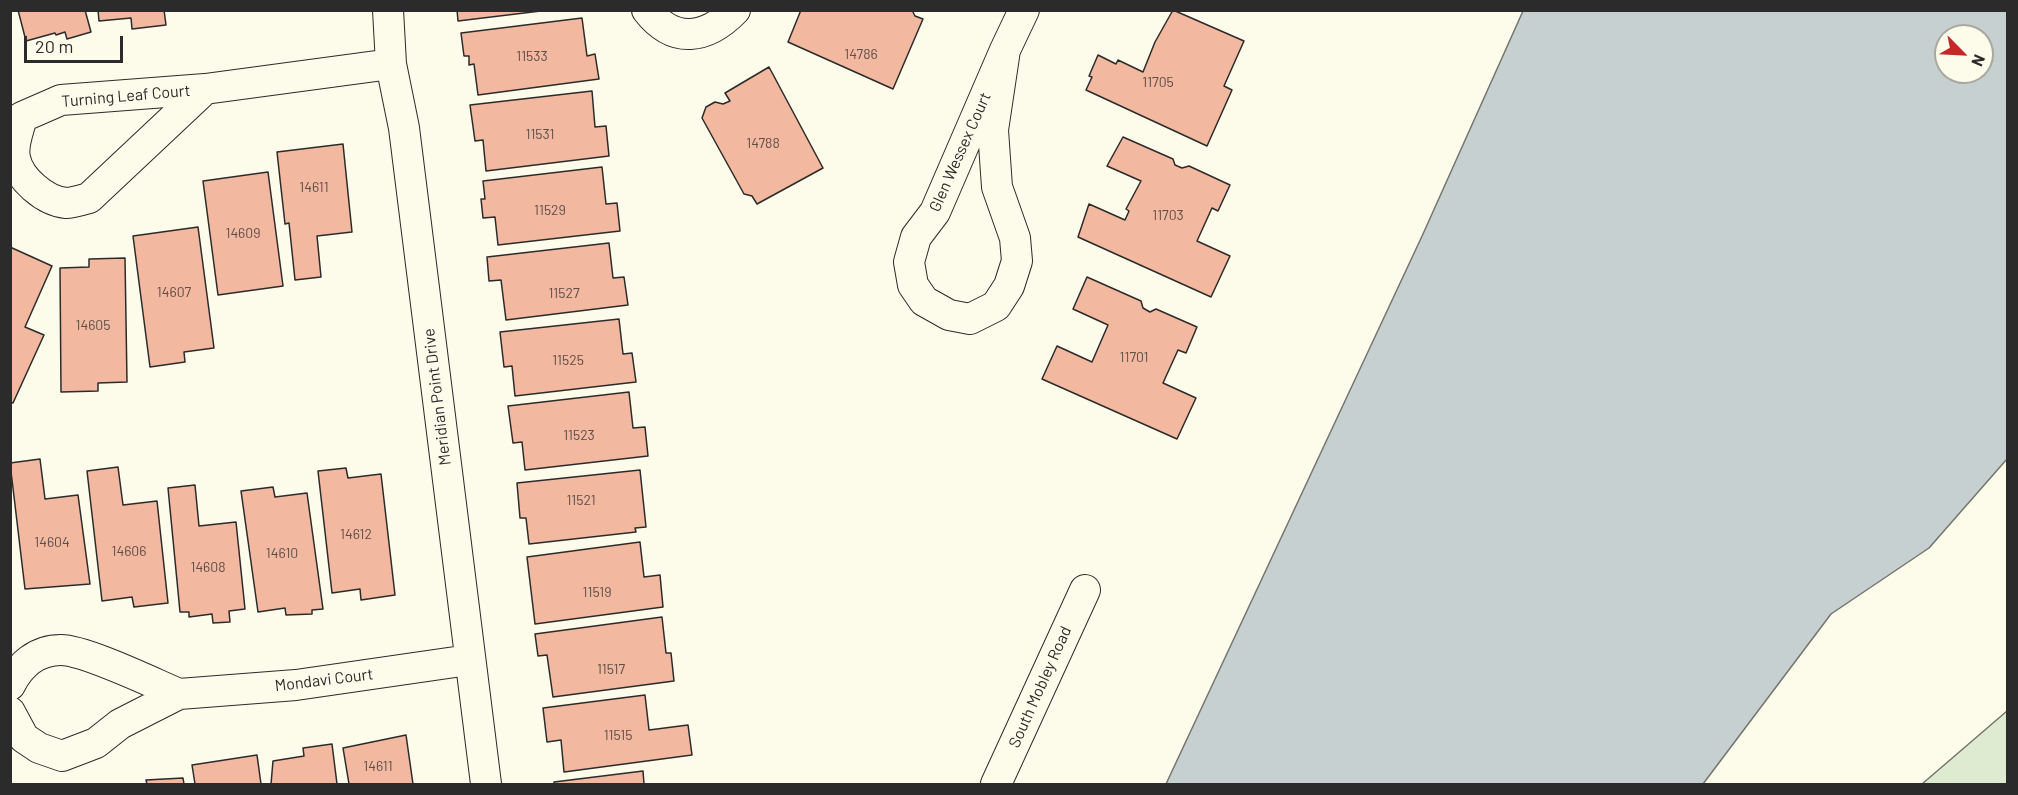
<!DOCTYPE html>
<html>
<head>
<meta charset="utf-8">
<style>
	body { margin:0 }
	#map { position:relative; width:2018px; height:795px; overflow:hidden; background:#fdfbea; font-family:Barlow,sans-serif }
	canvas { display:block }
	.frame { position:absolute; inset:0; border:12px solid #2b2b2b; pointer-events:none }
	.north { position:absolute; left:1934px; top:24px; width:60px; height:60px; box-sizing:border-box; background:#fdfbea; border:2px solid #a9a89e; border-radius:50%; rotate:114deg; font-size:16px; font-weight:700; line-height:24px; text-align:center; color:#2b2b2b }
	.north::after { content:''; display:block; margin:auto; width:21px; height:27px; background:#c62828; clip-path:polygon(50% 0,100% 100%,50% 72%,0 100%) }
	.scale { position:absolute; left:24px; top:36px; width:99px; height:27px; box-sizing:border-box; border:3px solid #2b2b2b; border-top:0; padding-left:8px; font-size:18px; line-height:21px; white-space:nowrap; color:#2b2b2b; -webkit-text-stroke:4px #fdfbea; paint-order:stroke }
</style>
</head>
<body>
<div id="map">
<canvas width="2018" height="795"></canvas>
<div class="frame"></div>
<div class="north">N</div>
<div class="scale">20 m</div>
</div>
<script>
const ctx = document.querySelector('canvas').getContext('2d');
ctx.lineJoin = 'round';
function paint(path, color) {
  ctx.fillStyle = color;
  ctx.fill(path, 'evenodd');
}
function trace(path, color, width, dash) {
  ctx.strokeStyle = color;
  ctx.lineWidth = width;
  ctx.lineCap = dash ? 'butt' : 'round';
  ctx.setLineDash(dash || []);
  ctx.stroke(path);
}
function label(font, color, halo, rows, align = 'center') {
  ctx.font = font + ' Barlow,sans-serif';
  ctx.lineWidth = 4.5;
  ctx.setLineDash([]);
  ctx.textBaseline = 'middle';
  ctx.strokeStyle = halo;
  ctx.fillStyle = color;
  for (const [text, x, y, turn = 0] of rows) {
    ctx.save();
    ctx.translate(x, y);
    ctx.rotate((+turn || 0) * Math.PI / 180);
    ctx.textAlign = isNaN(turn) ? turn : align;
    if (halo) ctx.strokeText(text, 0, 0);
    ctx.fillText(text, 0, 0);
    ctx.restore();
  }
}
const green = new Path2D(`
	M 2007,711 L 2007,784 L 1922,784 Z`);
const water = new Path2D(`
	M 1523,11 L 2007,11 L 2007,459 L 1929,548 L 1831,614 L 1703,784 L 1166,784 L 1423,234 ZM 1946,36 L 1982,36 L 1982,72 L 1946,72 Z`);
const building = new Path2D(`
	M 18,10 L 85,10 L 91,32 L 67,39 L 65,32 L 56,35 L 55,33 L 26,41 Z
	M 98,10 L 164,10 L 166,25 L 132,29 L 131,18 L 99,21 Z
	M 457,10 L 549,10 L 458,21 Z
	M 801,10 L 912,10 L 915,16 L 923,19 L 893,89 L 788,42 Z
	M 1173,10 L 1244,41 L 1224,86 L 1232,90 L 1207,146 L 1086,90 L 1092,77 L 1089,76 L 1098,55 L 1116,64 L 1118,60 L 1143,72 L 1155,42 Z
	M 582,18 L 587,56 L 595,54 L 599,79 L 478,95 L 474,64 L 469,65 L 469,56 L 464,56 L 461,33 Z
	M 769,67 L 823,168 L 757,204 L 752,196 L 744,194 L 702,118 L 706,107 L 715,102 L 723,104 L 730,101 L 725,93 Z
	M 592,91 L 595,127 L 606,126 L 609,156 L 486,171 L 483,140 L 475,141 L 470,105 Z
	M 1123,137 L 1173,159 L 1175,165 L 1182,168 L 1189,166 L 1230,185 L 1218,211 L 1212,208 L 1197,241 L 1230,256 L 1211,297 L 1078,237 L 1089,204 L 1125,220 L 1129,211 L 1126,209 L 1141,181 L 1107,166 Z
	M 343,144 L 352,232 L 317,236 L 321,277 L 295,280 L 289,223 L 285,224 L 277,152 Z
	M 602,167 L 606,204 L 617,203 L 620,231 L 498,245 L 495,217 L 483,218 L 481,199 L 485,199 L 483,181 Z
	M 268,172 L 283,286 L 218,295 L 203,181 Z
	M 198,227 L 214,348 L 184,352 L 185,362 L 150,367 L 133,236 Z
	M 609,243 L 613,278 L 624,277 L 628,305 L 506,320 L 501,280 L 489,281 L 487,257 Z
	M 10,247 L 52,266 L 25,327 L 44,335 L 13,403 L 10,402 Z
	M 125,258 L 127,382 L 98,383 L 98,391 L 61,392 L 60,268 L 89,267 L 89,259 Z
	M 1087,277 L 1141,301 L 1143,308 L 1150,312 L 1156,309 L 1197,327 L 1186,353 L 1178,350 L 1163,383 L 1196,398 L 1177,439 L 1042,379 L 1057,346 L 1092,362 L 1108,325 L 1073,309 Z
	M 619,319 L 623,354 L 632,353 L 636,382 L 515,396 L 512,366 L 504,367 L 500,332 Z
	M 629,392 L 633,428 L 645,427 L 648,456 L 525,470 L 522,442 L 513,443 L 508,406 Z
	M 40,459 L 45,499 L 78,495 L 90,584 L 25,589 L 10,463 Z
	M 118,467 L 123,505 L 157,501 L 168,603 L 134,607 L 132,597 L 102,601 L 87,471 Z
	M 346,468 L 348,478 L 381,474 L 395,595 L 361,600 L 360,589 L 332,593 L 318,471 Z
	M 640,470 L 646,527 L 635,528 L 636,532 L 529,544 L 526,518 L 520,518 L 517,483 Z
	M 195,485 L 199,526 L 236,522 L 245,609 L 229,611 L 230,622 L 213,623 L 212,614 L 189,617 L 189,612 L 180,612 L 168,488 Z
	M 273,487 L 275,497 L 307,493 L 323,609 L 312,610 L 312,614 L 286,615 L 285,608 L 258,612 L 241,491 Z
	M 640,542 L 644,577 L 660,575 L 663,607 L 535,624 L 527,557 Z
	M 662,617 L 666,653 L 671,653 L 674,681 L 553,697 L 547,655 L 538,656 L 535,634 Z
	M 645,695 L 649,730 L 688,725 L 692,755 L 564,772 L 561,740 L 547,742 L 543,708 Z
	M 406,735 L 413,784 L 349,784 L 343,748 Z
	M 332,744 L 337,784 L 271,784 L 273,761 L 304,756 L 303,748 Z
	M 257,755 L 261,784 L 195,784 L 192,765 Z
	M 643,771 L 644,784 L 554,784 L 554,782 Z
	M 183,778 L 184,784 L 147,784 L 146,780 Z`);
const minor = new Path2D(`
	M 388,10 L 391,64 L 404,128 L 486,784
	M 647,10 C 674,45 707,39 735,10
	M 1005,50 L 993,130 L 997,187 L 1015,238 L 1017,261 L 1009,286 L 996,306 L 970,319 L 949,315 L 924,301 L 913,285 L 909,262 L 916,237 L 935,212 L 1005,50 L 1024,10
	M 205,89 L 89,198 C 82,200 73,203 66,203 C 45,201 19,179 15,158 C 12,145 19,130 22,117 L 61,100 L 205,89 L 391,64
	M 10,685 C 20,665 36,650 61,650 C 85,650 153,683 179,694
	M 10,712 L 24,738 L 39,748 L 62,756 L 96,743 L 120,724 L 179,694 L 296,685 L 469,660
	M 996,784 L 1085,590`);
const numberNames = [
	["14786",861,54],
	["11533",532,56],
	["11705",1158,82],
	["11531",540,134],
	["14788",763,143],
	["14611",314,187],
	["11529",550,210],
	["11703",1168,215],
	["14609",243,233],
	["14607",174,292],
	["11527",564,293],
	["14605",93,325],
	["11701",1134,357],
	["11525",568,360],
	["11523",579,435],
	["11521",581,500],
	["14612",356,534],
	["14604",52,542],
	["14606",129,551],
	["14610",282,553],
	["14608",208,567],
	["11519",597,592],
	["11517",611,669],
	["11515",618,735],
	["14611",378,766]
];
const streetNames = [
	["Turning Leaf Court",126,96,-5],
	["Glen Wessex Court",960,152,-66],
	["Meridian Point Drive",437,397,-97],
	["Mondavi Court",324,680,-7],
	["South Mobley Road",1040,687,-66]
];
paint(green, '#deebd1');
trace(green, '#74746e', 1.5);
paint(water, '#c7d0d0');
trace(water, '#74746e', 1.5);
paint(building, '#f2b8a0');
trace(building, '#2b2b2b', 1.5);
trace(minor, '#2b2b2b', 32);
trace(minor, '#fdfbea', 30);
label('14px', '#5d4e48', null, numberNames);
label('16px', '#2b2b2b', '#fdfbea', streetNames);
</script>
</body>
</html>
